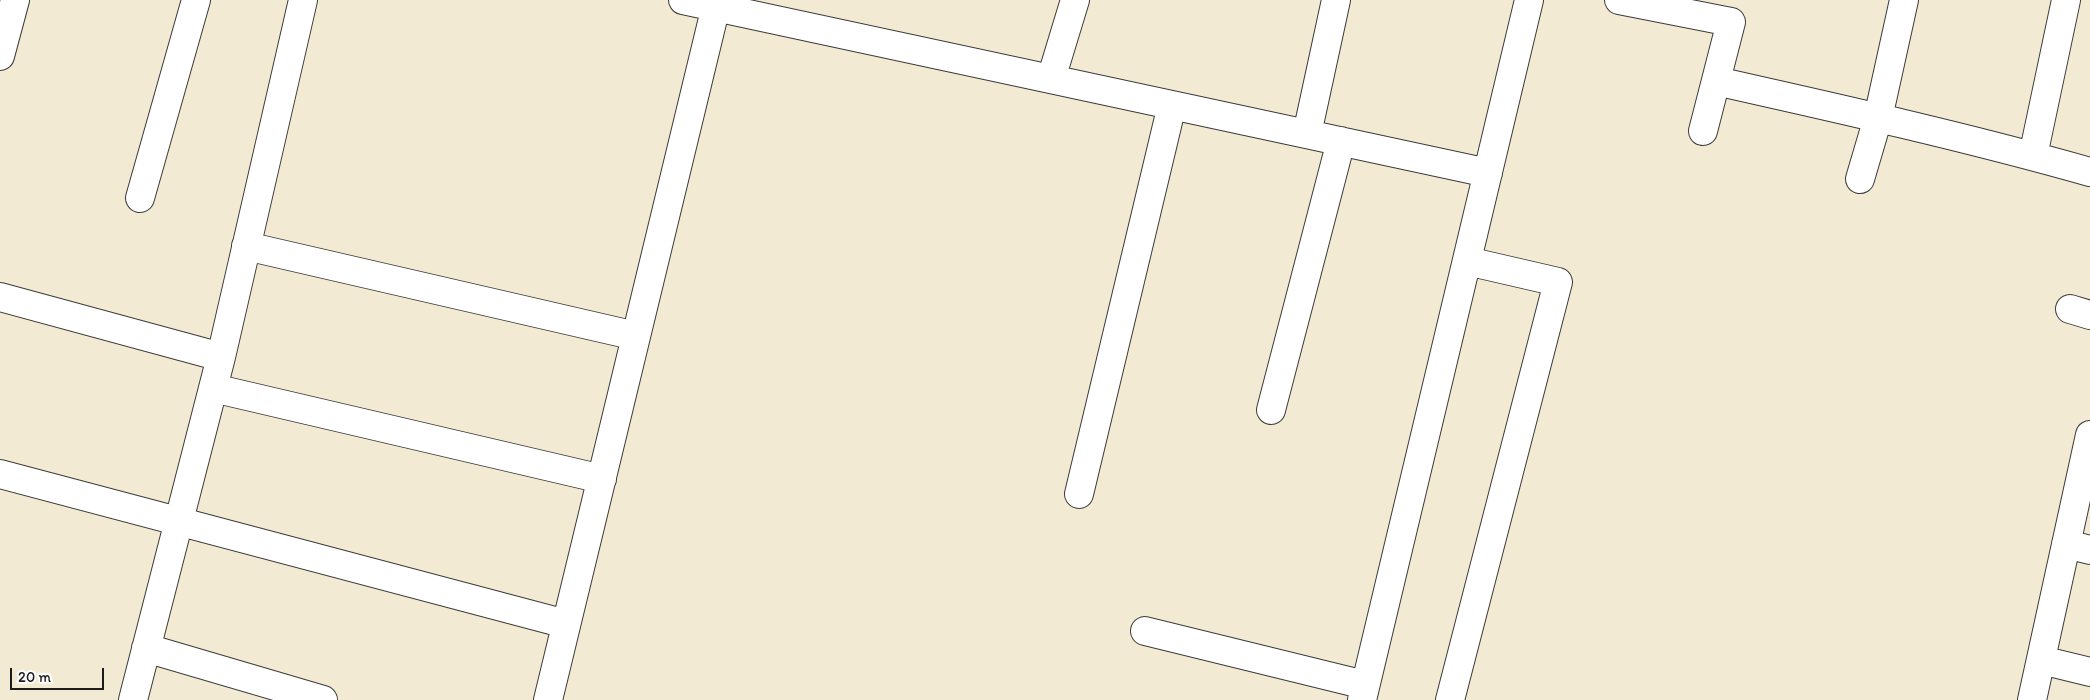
<!DOCTYPE html>
<html>
<head>
<meta charset="utf-8">
<style>
	body { margin:0 }
	#map { position:relative; width:2090px; height:700px; overflow:hidden; background:#f3ead4; font-family:Itim,sans-serif }
	canvas { display:block }
	.scale { position:absolute; left:10px; top:668px; width:94px; height:22px; box-sizing:border-box; border:2px solid #1c1c1c; border-top:0; padding-left:6px; font-size:15px; line-height:18px; white-space:nowrap; color:#1c1c1c; -webkit-text-stroke:4px #fff; paint-order:stroke }
</style>
</head>
<body>
<div id="map">
<canvas width="2090" height="700"></canvas>
<div class="scale">20 m</div>
</div>
<script>
const ctx = document.querySelector('canvas').getContext('2d');
ctx.lineJoin = 'round';
function trace(path, color, width, dash) {
  ctx.strokeStyle = color;
  ctx.lineWidth = width;
  ctx.lineCap = dash ? 'butt' : 'round';
  ctx.setLineDash(dash || []);
  ctx.stroke(path);
}
const street = new Path2D(`
	M 683,0 L 1488,173
	M 1619,0 L 1731,22 L 1703,131
	M 0,56 L 15,0
	M 1051,79 L 1075,0
	M 1716,81 C 1841,109 1966,137 2090,172
	M 1307,134 L 1336,0
	M 2033,156 L 2066,0
	M 1860,179 L 1878,118 L 1904,0
	M 140,198 L 196,0
	M 246,246 L 636,336
	M 0,297 L 221,357
	M 2070,309 L 2090,315
	M 213,388 L 602,479
	M 1271,410 L 1341,141
	M 0,474 L 566,624
	M 1079,494 L 1172,105
	M 2066,544 L 2090,550
	M 1145,631 L 1365,685
	M 146,648 L 323,700
	M 2041,660 L 2090,672
	M 133,700 L 221,357 L 303,0
	M 548,700 L 716,6
	M 1362,700 L 1529,0
	M 1450,700 L 1558,282 L 1467,261
	M 2032,700 L 2090,435`);
trace(street, '#3c3b38', 30);
trace(street, '#fff', 28);
</script>
</body>
</html>
